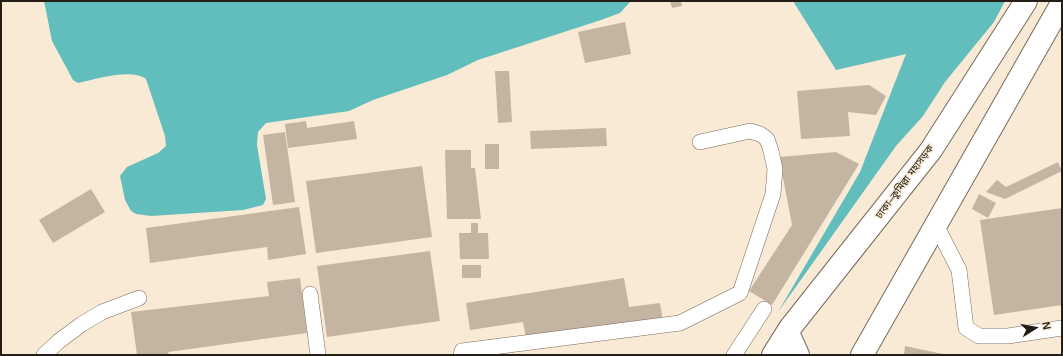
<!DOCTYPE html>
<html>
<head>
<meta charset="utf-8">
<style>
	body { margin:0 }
	#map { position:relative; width:1063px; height:356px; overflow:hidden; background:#f9ead6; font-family:Helvetica,sans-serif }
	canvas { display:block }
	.frame { position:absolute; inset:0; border:2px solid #241e17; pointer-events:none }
	.north { position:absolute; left:1015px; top:308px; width:40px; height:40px; -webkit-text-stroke:3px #f9ead6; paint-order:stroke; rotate:79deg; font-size:11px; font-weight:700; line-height:16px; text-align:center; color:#241e17 }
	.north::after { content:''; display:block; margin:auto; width:14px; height:18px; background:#241e17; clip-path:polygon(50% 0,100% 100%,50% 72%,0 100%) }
</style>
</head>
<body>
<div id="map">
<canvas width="1063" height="356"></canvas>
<div class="frame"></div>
<div class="north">N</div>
</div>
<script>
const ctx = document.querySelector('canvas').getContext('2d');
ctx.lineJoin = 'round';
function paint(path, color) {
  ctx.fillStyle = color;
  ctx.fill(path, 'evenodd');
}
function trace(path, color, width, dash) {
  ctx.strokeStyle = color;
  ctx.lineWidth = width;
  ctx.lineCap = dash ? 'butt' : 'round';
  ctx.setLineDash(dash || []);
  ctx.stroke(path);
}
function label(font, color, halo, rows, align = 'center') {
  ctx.font = font + ' Helvetica,"Noto Sans Bengali",sans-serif';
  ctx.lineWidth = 3;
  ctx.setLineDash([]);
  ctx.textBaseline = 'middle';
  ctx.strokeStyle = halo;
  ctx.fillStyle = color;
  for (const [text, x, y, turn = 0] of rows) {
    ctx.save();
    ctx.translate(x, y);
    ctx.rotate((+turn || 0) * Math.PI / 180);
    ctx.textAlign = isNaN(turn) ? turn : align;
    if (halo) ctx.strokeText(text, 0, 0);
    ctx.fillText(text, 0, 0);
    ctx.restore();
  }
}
const water = new Path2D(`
	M 44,1 L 631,1 L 620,13 L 601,20 L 478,60 L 447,75 L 373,100 L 349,111 L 266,123 L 258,132 L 257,145 L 266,199 L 263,205 L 243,210 L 151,216 L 136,214 L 131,211 L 125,200 L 120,176 L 127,167 L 158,153 L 166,146 L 165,136 L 146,79 C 130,68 97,79 78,83 L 73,80 L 52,41 Z
	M 793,1 L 1005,1 L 994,22 L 945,82 L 923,116 L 896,146 L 778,312 L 860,172 L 906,54 L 836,70 Z`);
const building = new Path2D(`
	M 670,1 L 681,1 L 682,6 L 672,8 Z
	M 625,22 L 631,54 L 585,63 L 578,32 Z
	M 495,71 L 509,71 L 512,122 L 498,123 Z
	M 869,85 L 886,96 L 876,115 L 848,112 L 850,136 L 801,139 L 797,91 Z
	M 306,121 L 307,128 L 354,121 L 357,139 L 288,148 L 285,124 Z
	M 606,128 L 607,146 L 531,149 L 530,131 Z
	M 285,132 L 295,202 L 273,205 L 263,135 Z
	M 485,144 L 499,144 L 499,169 L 485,169 Z
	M 445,150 L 471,150 L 471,168 L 475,168 L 481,219 L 447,219 Z
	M 836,152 L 859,164 L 772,305 L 749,291 L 792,225 L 779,157 Z
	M 1058,162 L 1062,171 L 1005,199 L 986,192 L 997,180 L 1006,187 Z
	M 422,166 L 432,237 L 316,253 L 306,181 Z
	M 91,189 L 105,212 L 53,243 L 39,220 Z
	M 979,194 L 996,203 L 988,218 L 972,209 Z
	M 299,207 L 306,254 L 268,260 L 267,247 L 150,263 L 146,228 Z
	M 1062,208 L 1062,305 L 994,315 L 980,220 Z
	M 471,223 L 478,223 L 478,233 L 488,233 L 489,259 L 460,259 L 459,233 L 471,233 Z
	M 430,251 L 440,321 L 327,337 L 317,266 Z
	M 462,265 L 481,265 L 481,278 L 462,278 Z
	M 300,278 L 307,333 L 168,352 L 169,355 L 137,355 L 131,312 L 269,296 L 267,282 Z
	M 624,278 L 629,307 L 660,303 L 664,327 L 528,348 L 523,322 L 470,330 L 466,303 Z
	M 905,346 L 943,354 L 943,355 L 904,355 Z`);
const minor = new Path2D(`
	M 936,225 L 959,270 L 966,328 L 979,336 L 1008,336 L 1062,328
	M 310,294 L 318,355
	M 44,355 L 59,341 L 82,324 L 102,312 L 139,298
	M 461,355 L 462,351 L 680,323 L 740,293 L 773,194 L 775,169 L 771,151 L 767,139 L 760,134 L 750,131 L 700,142
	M 734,355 L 764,309`);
const highway = new Path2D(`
	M 790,328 L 789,335 L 798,355
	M 773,355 L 790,328 L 931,150 L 1026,1
	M 862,355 L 1062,3`);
const streetNames = [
	["ঢাকা–কুমিল্লা মহাসড়ক",905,182,-53]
];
paint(water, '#62bdbd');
paint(building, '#c3b5a2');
trace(minor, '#776a59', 16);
trace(highway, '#776a59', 24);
trace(minor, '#fff', 15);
trace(highway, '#fff', 22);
label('10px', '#241e17', '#f9ead6', streetNames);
</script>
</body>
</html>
